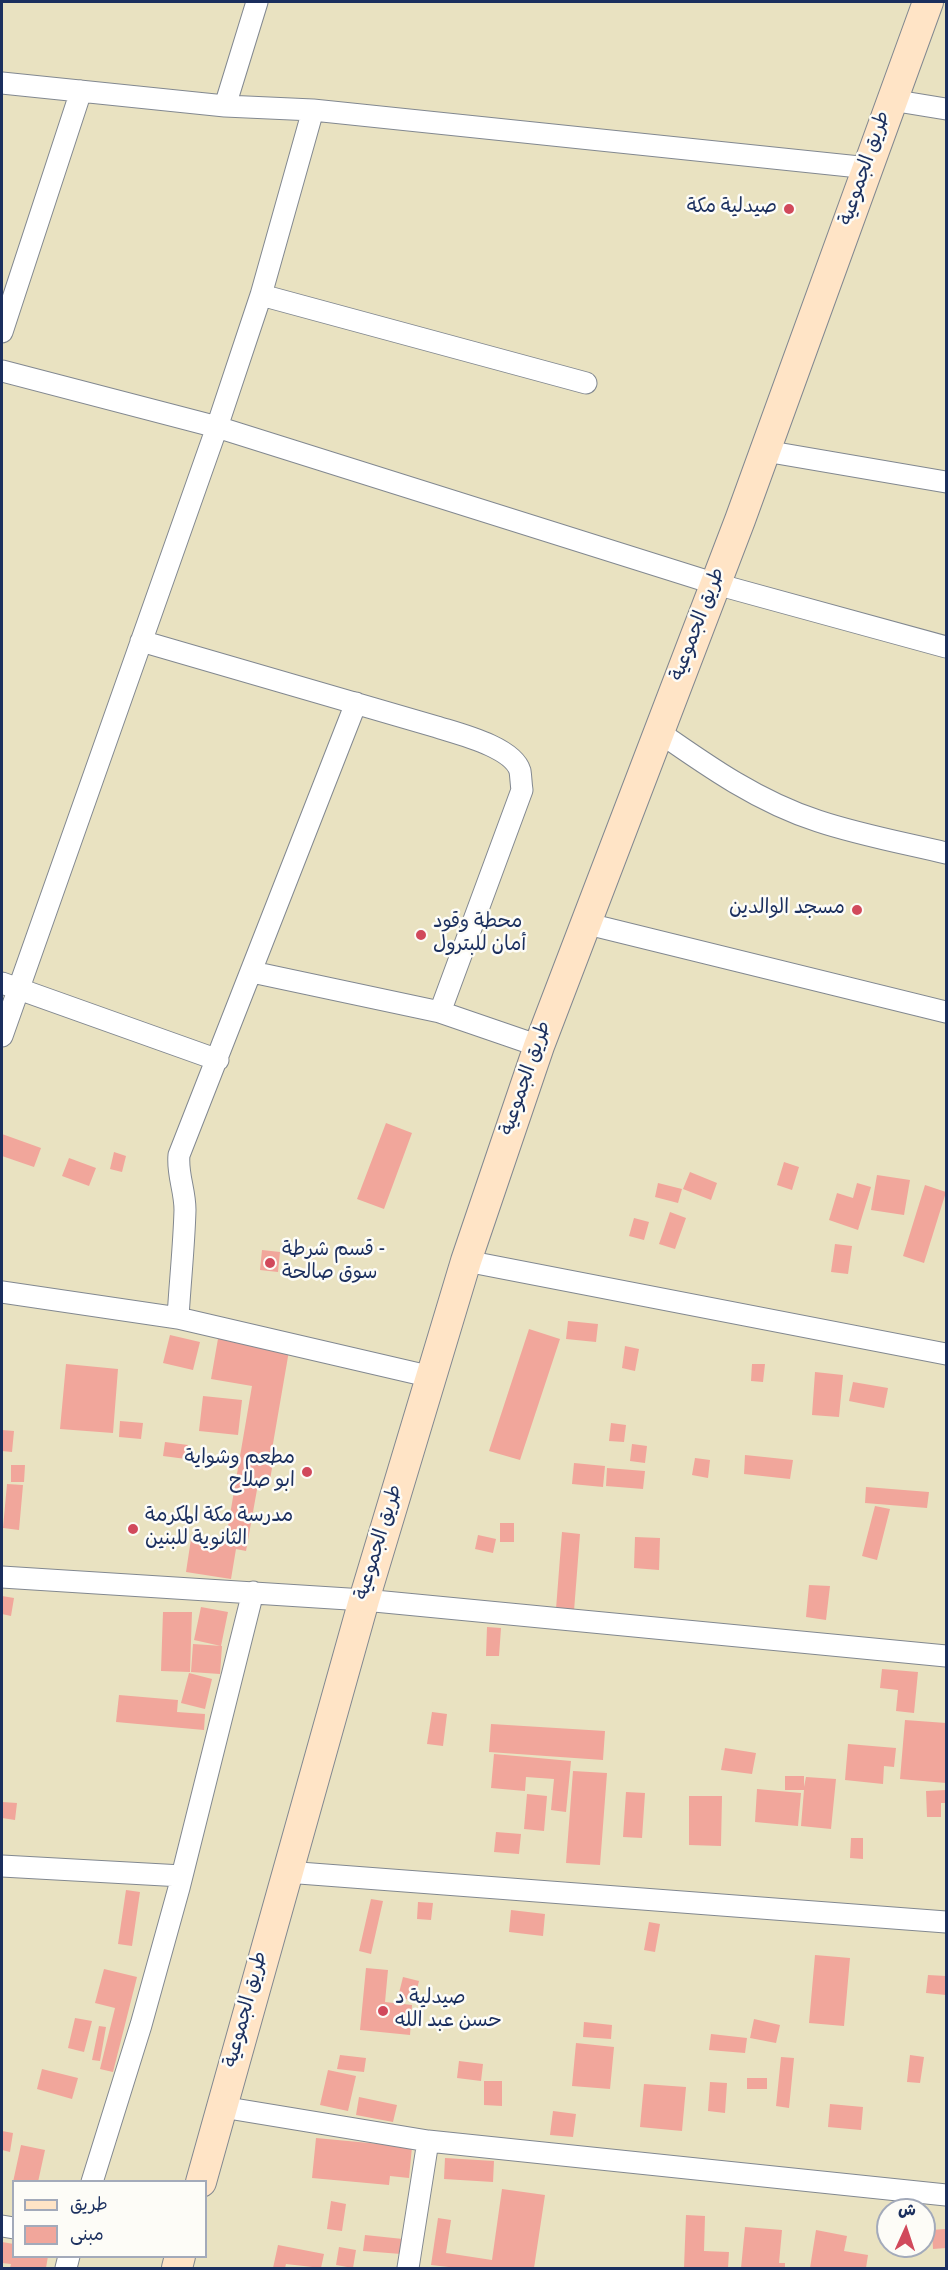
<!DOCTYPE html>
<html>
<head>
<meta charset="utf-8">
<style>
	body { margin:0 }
	#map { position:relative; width:948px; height:2270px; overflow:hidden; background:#e9e2c1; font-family:Dekko,"Playpen Sans Arabic",sans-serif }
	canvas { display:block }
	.frame { position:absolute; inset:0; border:3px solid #1b2f5e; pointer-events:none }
	.legend { position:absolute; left:12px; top:2180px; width:195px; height:78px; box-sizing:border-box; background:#fdfcf7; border:2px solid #a3aaba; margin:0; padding:8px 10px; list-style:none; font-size:18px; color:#1b2f5e }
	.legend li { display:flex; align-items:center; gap:12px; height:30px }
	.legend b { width:30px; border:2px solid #a3aaba }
	.north { position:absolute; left:876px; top:2198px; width:60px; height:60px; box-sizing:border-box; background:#fdfcf7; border:2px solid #a3aaba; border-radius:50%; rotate:3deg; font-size:16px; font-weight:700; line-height:24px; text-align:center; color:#1b2f5e }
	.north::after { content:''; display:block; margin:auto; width:21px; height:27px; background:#d1495b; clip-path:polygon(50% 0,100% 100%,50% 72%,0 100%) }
</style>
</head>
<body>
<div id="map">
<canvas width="948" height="2270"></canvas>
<div class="frame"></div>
<ul class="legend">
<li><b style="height:8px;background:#ffe4c6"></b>طريق</li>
<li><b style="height:16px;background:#f1a69b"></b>مبنى</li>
</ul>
<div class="north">ش</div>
</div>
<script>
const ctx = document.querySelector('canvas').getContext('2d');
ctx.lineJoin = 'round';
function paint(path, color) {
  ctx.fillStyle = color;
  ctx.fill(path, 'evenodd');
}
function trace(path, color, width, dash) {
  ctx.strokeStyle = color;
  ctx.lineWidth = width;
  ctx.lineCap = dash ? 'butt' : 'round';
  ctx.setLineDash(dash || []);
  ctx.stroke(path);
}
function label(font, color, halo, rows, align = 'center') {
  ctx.font = font + ' Dekko,"Playpen Sans Arabic",sans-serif';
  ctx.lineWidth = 5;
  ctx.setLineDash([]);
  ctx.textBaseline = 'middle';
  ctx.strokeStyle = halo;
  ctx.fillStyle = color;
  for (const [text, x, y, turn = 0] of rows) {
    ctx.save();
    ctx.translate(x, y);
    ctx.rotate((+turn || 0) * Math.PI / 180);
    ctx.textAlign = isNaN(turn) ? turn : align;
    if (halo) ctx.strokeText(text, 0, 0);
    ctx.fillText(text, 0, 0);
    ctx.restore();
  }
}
const building = new Path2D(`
	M 386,1123 L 412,1133 L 384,1209 L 357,1199 Z
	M 2,1134 L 41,1148 L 34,1167 L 2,1156 Z
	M 114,1152 L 126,1156 L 122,1172 L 110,1169 Z
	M 69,1158 L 96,1168 L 89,1186 L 62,1176 Z
	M 784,1162 L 799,1167 L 792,1190 L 777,1185 Z
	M 690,1172 L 717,1183 L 711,1200 L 683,1189 Z
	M 877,1175 L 910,1180 L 904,1215 L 871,1210 Z
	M 658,1183 L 682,1189 L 678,1203 L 655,1197 Z
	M 857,1183 L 871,1187 L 858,1230 L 829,1220 L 837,1193 L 853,1198 Z
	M 925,1185 L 946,1192 L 924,1263 L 903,1256 Z
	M 670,1212 L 686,1218 L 675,1249 L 659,1244 Z
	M 634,1218 L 649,1222 L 644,1240 L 629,1236 Z
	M 835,1244 L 852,1246 L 848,1274 L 831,1272 Z
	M 262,1250 L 280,1252 L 278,1272 L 260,1270 Z
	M 568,1321 L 598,1324 L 596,1342 L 566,1339 Z
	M 529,1329 L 560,1339 L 520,1460 L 489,1451 Z
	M 219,1333 L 290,1345 L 270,1461 L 273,1462 L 269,1486 L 258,1484 L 246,1551 L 236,1549 L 231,1579 L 186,1572 L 191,1539 L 225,1544 L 252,1386 L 211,1379 Z
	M 170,1335 L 200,1342 L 193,1370 L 163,1363 Z
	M 625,1346 L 639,1349 L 635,1371 L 622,1368 Z
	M 66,1364 L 118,1369 L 113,1433 L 60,1429 Z
	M 752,1364 L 765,1364 L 763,1382 L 751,1381 Z
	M 815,1372 L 843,1375 L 839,1417 L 812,1415 Z
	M 853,1382 L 888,1388 L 884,1408 L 849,1401 Z
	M 203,1396 L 242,1400 L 238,1435 L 199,1431 Z
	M 120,1421 L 143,1423 L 141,1439 L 119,1437 Z
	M 611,1423 L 626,1425 L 624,1442 L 609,1441 Z
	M 2,1430 L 14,1431 L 12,1452 L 2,1451 Z
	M 165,1442 L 188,1445 L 186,1459 L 163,1456 Z
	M 632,1444 L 647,1446 L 645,1463 L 630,1461 Z
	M 745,1455 L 793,1460 L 790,1479 L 744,1474 Z
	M 695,1458 L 710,1460 L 708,1478 L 692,1475 Z
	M 574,1463 L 605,1466 L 603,1487 L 572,1484 Z
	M 11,1465 L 25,1465 L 24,1482 L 11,1482 Z
	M 607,1468 L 645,1471 L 643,1489 L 606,1486 Z
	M 7,1484 L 23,1485 L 19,1530 L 3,1528 Z
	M 866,1487 L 929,1492 L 927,1508 L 865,1503 Z
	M 875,1506 L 890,1509 L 877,1560 L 862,1556 Z
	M 500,1523 L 514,1523 L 514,1542 L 500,1542 Z
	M 562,1532 L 580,1534 L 574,1611 L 556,1609 Z
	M 478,1535 L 496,1539 L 493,1553 L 475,1549 Z
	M 635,1537 L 660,1538 L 659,1570 L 634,1568 Z
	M 809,1585 L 830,1586 L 826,1620 L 806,1617 Z
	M 2,1596 L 14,1598 L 11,1616 L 2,1614 Z
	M 201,1607 L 228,1612 L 221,1646 L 194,1640 Z
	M 163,1612 L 192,1612 L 190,1672 L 161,1671 Z
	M 487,1627 L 501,1628 L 499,1656 L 486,1656 Z
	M 193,1644 L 222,1646 L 220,1674 L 191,1672 Z
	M 882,1669 L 918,1672 L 914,1713 L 896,1711 L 898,1690 L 880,1688 Z
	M 189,1673 L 212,1679 L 205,1709 L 181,1703 Z
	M 119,1695 L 178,1700 L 177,1712 L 205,1714 L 204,1730 L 116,1722 Z
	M 432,1712 L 447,1714 L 443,1746 L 427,1744 Z
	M 905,1720 L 946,1723 L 946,1783 L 900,1779 Z
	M 491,1724 L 605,1731 L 603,1760 L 489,1752 Z
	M 848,1744 L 896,1748 L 894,1767 L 884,1766 L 883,1784 L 845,1780 Z
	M 725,1748 L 756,1753 L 752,1774 L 721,1770 Z
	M 494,1754 L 571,1761 L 566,1812 L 551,1810 L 554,1779 L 526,1777 L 525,1791 L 491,1788 Z
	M 573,1771 L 607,1773 L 600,1865 L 566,1863 Z
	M 785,1776 L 804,1776 L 804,1787 L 806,1777 L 836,1779 L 831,1829 L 801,1826 L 804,1790 L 785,1790 Z
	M 757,1789 L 801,1793 L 798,1826 L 755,1822 Z
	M 946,1790 L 946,1803 L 941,1803 L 941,1817 L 927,1817 L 926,1791 Z
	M 626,1792 L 645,1793 L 642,1838 L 623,1837 Z
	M 527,1794 L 547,1796 L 544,1831 L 524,1829 Z
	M 689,1796 L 722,1796 L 721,1846 L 689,1845 Z
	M 2,1802 L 17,1803 L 15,1820 L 2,1818 Z
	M 496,1832 L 521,1834 L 519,1854 L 494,1852 Z
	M 851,1838 L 863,1838 L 863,1859 L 850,1858 Z
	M 126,1890 L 140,1892 L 132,1946 L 118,1944 Z
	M 371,1899 L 383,1901 L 371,1954 L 359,1951 Z
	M 418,1902 L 433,1903 L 431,1920 L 417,1919 Z
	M 511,1910 L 545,1914 L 543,1936 L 509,1932 Z
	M 649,1922 L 660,1924 L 655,1952 L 644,1950 Z
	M 815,1955 L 850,1958 L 844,2026 L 809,2023 Z
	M 366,1968 L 388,1970 L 385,2002 L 412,2005 L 410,2035 L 360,2030 Z
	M 104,1969 L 137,1977 L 113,2072 L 100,2069 L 115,2008 L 95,2003 Z
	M 928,1975 L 946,1976 L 946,1995 L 926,1993 Z
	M 403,1977 L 419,1981 L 414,2001 L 398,1997 Z
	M 75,2018 L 92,2021 L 84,2052 L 68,2048 Z
	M 754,2019 L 780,2025 L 776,2043 L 750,2038 Z
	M 584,2022 L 612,2025 L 611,2039 L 583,2037 Z
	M 99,2026 L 106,2027 L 100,2061 L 92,2060 Z
	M 711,2034 L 747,2038 L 745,2053 L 709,2050 Z
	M 576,2043 L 614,2047 L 610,2089 L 572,2086 Z
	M 340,2055 L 366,2058 L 364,2072 L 337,2069 Z
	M 910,2055 L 924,2057 L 920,2083 L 907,2082 Z
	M 781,2057 L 794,2058 L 789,2108 L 776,2106 Z
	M 459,2061 L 483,2064 L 481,2081 L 457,2078 Z
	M 42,2069 L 78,2078 L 72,2099 L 37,2089 Z
	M 328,2070 L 356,2076 L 348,2111 L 320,2105 Z
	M 747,2078 L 767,2078 L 767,2089 L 747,2089 Z
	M 484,2081 L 502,2081 L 502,2106 L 484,2105 Z
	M 710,2082 L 727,2083 L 725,2113 L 708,2111 Z
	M 644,2084 L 686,2087 L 682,2131 L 640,2127 Z
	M 359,2097 L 397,2105 L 393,2122 L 356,2115 Z
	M 830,2104 L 863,2107 L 861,2130 L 828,2127 Z
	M 553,2111 L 576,2114 L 573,2137 L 550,2135 Z
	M 2,2131 L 13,2133 L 10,2152 L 2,2150 Z
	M 316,2138 L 412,2147 L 409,2178 L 390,2176 L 389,2185 L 312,2178 Z
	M 21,2145 L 45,2150 L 38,2182 L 13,2182 Z
	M 445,2158 L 494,2161 L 493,2182 L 444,2179 Z
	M 502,2189 L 545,2195 L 534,2268 L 458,2268 L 431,2265 L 438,2218 L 451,2220 L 446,2253 L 492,2260 Z
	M 331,2201 L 346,2204 L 342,2231 L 327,2229 Z
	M 686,2215 L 705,2216 L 704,2251 L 729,2252 L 728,2268 L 684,2268 Z
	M 745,2227 L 782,2230 L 779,2263 L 785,2263 L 785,2268 L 741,2268 Z
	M 945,2229 L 946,2248 L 933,2249 L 932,2230 Z
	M 816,2230 L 847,2236 L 844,2251 L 868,2255 L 866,2268 L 810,2268 Z
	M 365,2235 L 403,2239 L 401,2254 L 363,2251 Z
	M 2,2242 L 14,2244 L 14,2256 L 48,2256 L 46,2268 L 10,2268 L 11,2264 L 2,2263 Z
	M 278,2245 L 324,2254 L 321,2268 L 286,2264 L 285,2268 L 273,2268 Z
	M 339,2247 L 356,2250 L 353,2268 L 336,2265 Z`);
const minor = new Path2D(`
	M 2,83 L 225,106 L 313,110 L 869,168
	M 891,100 L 946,109
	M 225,106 L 257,2
	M 261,295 L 586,383
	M 2,332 L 81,91
	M 2,371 L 217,427 L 716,584 L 946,647
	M 765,451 L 946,482
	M 141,641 L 437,727 C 459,734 513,747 520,771 C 521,777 521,784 522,790 L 440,1012
	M 659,732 C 709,767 759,802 818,821 C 860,835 904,843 946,853
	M 584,923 L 946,1012
	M 252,972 L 440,1012 L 539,1046
	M 2,983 L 218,1060
	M 2,1036 L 217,427 L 261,295 L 313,110
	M 466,1261 L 946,1354
	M 2,1292 L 178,1318 L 432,1377
	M 178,1318 C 180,1282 184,1246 185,1210 C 185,1190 177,1174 179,1155 L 356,703
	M 2,1577 L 364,1600 L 946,1656
	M 2,1866 L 182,1876
	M 286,1872 L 946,1922
	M 222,2107 L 428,2141 L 946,2195
	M 92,2182 L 141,2025 L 179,1888 L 253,1592
	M 2,2226 L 14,2228
	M 66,2268 L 69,2256
	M 408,2268 L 428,2141`);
const secondary = new Path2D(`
	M 201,2182 L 364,1600 L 466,1261 L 539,1046 L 740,520 L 928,2
	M 177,2268 L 180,2256`);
const markers = [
	[789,209,6,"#d1495b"],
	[857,910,6,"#d1495b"],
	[421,935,6,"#d1495b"],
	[270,1263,6,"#d1495b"],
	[307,1472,6,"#d1495b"],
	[133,1529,6,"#d1495b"],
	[383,2011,6,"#d1495b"]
];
const streetNames = [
	["طريق الجموعية",867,169,-71],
	["طريق الجموعية",700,625,-69],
	["طريق الجموعية",528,1079,-71],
	["طريق الجموعية",381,1543,-73],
	["طريق الجموعية",248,2010,-75]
];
const poiNames = [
	["صيدلية مكة",777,209,"right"],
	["مسجد الوالدين",845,910,"right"],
	["محطة وقود",433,924],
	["أمان للبترول",433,947],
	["قسم شرطة -",282,1252],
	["سوق صالحة",282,1275],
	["مطعم وشواية",295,1460,"right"],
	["ابو صلاح",295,1483,"right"],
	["مدرسة مكة المكرمة",145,1518],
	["الثانوية للبنين",145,1541],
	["صيدلية د",395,2000],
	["حسن عبد الله",395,2023]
];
paint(building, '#f1a69b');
trace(minor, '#828890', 23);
trace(secondary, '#828890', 32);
trace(minor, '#fff', 21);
trace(secondary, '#ffe4c6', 30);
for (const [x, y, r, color] of markers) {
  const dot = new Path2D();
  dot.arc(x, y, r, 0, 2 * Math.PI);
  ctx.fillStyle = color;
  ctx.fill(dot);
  trace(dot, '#fdfcf7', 2);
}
label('20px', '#1b2f5e', '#fdfcf7', streetNames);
label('20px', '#1b2f5e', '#fdfcf7', poiNames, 'left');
</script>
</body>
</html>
